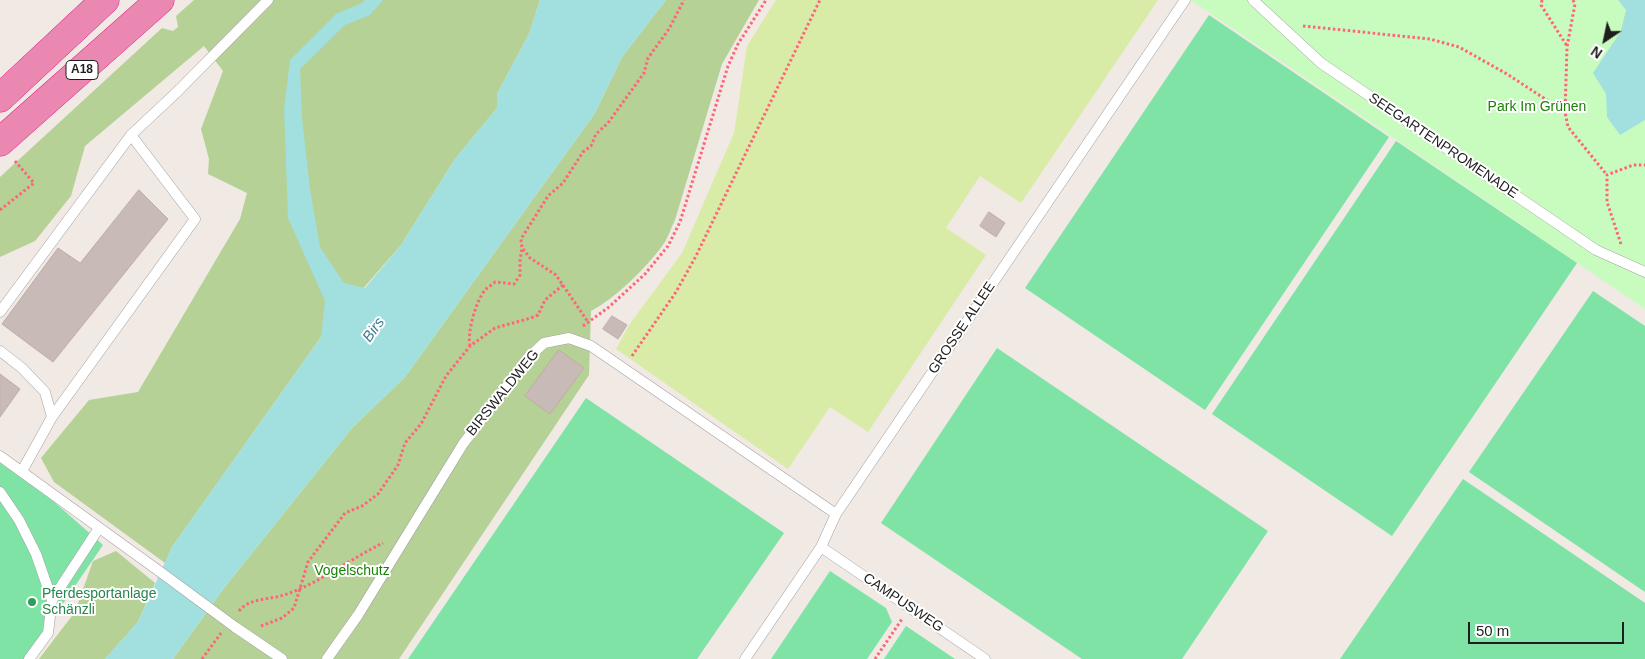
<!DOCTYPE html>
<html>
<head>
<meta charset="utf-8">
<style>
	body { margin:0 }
	#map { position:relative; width:1645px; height:659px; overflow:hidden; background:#f0e9e4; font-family:Arial,sans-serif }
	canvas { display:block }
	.north { position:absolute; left:1580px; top:15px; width:50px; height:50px; -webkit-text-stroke:4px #fff; paint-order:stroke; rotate:214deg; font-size:14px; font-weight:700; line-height:20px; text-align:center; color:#1e1e1e }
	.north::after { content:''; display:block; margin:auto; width:18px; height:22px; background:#1e1e1e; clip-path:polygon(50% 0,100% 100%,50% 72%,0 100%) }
	.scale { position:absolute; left:1468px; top:622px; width:156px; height:22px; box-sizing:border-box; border:2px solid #1e1e1e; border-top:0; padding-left:6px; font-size:15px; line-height:18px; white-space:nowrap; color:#1e1e1e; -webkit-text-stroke:4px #fff; paint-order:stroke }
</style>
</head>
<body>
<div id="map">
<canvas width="1645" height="659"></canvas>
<div class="north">N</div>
<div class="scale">50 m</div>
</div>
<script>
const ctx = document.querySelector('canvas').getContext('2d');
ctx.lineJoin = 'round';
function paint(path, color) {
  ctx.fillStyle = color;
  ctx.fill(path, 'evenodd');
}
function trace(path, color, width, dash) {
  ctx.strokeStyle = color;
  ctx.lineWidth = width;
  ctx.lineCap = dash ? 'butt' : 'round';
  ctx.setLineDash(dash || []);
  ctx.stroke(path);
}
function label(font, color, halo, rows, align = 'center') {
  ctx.font = font + ' Arial,sans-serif';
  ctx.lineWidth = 4;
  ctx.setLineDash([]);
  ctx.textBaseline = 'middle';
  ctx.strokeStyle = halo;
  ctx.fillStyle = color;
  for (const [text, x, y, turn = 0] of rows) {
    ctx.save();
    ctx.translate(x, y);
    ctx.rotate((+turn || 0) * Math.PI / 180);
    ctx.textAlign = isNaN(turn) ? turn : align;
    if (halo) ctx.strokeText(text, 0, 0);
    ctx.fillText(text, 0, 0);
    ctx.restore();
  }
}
const grass = new Path2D(`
	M 776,0 L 1158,0 L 1021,203 L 980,176 L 946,228 L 986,255 L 868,432 L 830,407 L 788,469 L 616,349 L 629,325 L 682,253 L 734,133 L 747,46 Z`);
const forest = new Path2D(`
	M 194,0 L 540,0 L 529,34 L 497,94 L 497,108 L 455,159 L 401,245 L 321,337 L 172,547 L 165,563 L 54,482 L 41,458 L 89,400 L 138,392 L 240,219 L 247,193 L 208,174 L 209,159 L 201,129 L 223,71 L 204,46 L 85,146 L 71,196 L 35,241 L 0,257 L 0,177 L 162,28 L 173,31 L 178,27 L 176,16 Z
	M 666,0 L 759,0 L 722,64 L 675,220 C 671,228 668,238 663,245 C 645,269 617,297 591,311 L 589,375 L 399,659 L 173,659 L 224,588 L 352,428 L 405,377 L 595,113 L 622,57 Z
	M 116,551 L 155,583 L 138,622 L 105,659 L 39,659 L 75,612 L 93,561 Z`);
const park = new Path2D(`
	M 1191,0 L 1645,0 L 1645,309 Z`);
const pitch = new Path2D(`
	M 1209,15 L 1389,137 L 1205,410 L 1025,288 Z
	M 1396,141 L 1577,263 L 1392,536 L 1212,414 Z
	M 1593,291 L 1645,326 L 1645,592 L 1469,472 Z
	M 997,348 L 1268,531 L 1182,659 L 1082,659 L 881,523 Z
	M 586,398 L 784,533 L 697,659 L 408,659 Z
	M 0,454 L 103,545 L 25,659 L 0,659 Z
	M 1463,479 L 1645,603 L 1645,659 L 1340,659 Z
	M 830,571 L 886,608 L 892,622 L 867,659 L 771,659 Z
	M 906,626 L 955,659 L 884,659 Z`);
const water = new Path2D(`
	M 365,0 L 383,0 L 370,15 L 345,25 L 300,69 L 302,118 L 310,189 L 320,247 L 344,283 L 365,288 L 401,245 L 455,159 L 497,108 L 497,94 L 529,34 L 540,0 L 666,0 L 622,57 L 595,113 L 405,377 L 352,428 L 224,588 L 173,659 L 105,659 L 138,622 L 172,547 L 321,337 L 325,301 L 288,218 L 284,109 L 290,60 L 336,14 L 362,3 Z
	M 1618,0 L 1645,0 L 1645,120 L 1620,135 L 1607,117 L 1606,94 L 1593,73 L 1621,31 L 1626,10 Z`);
const building = new Path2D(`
	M 139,190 L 168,219 L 53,362 L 2,324 L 58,248 L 80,263 Z
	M 989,212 L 1005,223 L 996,237 L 980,226 Z
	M 612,316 L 627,325 L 618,339 L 603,329 Z
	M 559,350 L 584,368 L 550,414 L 525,396 Z
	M 0,374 L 20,389 L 0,417 Z`);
const path = new Path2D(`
	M 1542,0 L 1541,5 L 1567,46
	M 1573,0 L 1575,4 L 1567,47 L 1565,112 L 1568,127 L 1607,175
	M 1303,26 L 1430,39 L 1459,47 L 1507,74 L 1565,112
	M 0,210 L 34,183 L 14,160
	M 1621,244 L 1607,202 L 1607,175 L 1633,165 L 1645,165
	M 523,249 L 530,258 L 556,275 L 588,322
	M 583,326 L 609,307 L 645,274 L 668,246 L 680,222 L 728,66 L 738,44 L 766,0
	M 470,346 C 467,332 476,301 485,290 C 488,287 492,285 495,282 L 514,284 L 520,275 L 520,260 L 522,249 L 521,239 L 548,196 L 563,183 L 583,152 L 591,146 L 596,134 L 608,123 L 644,73 L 648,58 L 669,29 L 684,0
	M 632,356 L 676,292 L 696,256 L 820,0
	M 239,611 C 249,598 269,600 284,595 C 318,584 350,559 383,543
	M 261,626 L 282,618 L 294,608 L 308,562 L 345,513 L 362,506 L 378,494 L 398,465 L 405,443 L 421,424 L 446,376 L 470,346 L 495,328 L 531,318 L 538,315 L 545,300 L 563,285
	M 202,659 L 221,633
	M 875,659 L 902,619`);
const lane = new Path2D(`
	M 1253,0 L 1321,63 L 1596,250 L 1645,272
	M 0,312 L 131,135 L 178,91 L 268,0
	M 0,351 L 22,368 L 45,392 L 52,417 L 22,471
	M 52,417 L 195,219 L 131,135
	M 0,456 L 159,571
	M 0,492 L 19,520 L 36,554 L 52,600
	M 821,547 L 985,659
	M 235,627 L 282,659
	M 29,659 L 48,633 L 52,600 L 99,528
	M 327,659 L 358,615 L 463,444 L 528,358 L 544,343 L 569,338 L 591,346 L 836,514
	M 745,659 L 821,547 L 836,514 L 1185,0`);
const highway = new Path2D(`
	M 0,98 L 105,0
	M 0,142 L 160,0`);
const laneBridge = new Path2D(`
	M 159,571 L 235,627`);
const markers = [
	[32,602,5,"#2e9e5b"]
];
const shields = [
	[82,70,32]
];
const shieldNames = [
	["A18",82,70]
];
const parkNames = [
	["Park Im Grünen",1537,107],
	["Vogelschutz",352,571]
];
const streetNames = [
	["SEEGARTENPROMENADE",1443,146,34],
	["GROSSE ALLEE",962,328,-56],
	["BIRSWALDWEG",503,393,-51],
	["CAMPUSWEG",903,603,34]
];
const leisureNames = [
	["Pferdesportanlage",42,594],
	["Schänzli",42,610]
];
const waterNames = [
	["Birs",374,330,-54]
];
paint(grass, '#d9eca7');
paint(forest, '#b5d196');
paint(park, '#c8fcbf');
paint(pitch, '#7ee3a4');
paint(water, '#a2dfdf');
paint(building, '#c8bab7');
trace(building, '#c2aba5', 1);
trace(lane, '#a2a2a2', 11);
trace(highway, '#e31c8e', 29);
trace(path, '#ff6579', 3, [2.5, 2.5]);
trace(lane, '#fff', 10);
trace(highway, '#eb88b1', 28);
trace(laneBridge, '#a2a2a2', 11, []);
trace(laneBridge, '#fff', 10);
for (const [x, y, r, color] of markers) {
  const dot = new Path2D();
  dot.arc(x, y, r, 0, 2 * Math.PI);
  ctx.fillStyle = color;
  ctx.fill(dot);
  trace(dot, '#fff', 2);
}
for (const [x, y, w] of shields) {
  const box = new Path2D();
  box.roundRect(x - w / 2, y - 9.5, w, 19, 4);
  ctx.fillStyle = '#fff';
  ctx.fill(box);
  trace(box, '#1e1e1e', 1);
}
label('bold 12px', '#1e1e1e', null, shieldNames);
label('14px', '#198206', '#fff', parkNames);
label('14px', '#1e1e1e', '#fff', streetNames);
label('14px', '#27864d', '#fff', leisureNames, 'left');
label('italic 15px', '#3b7b92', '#fff', waterNames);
</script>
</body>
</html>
